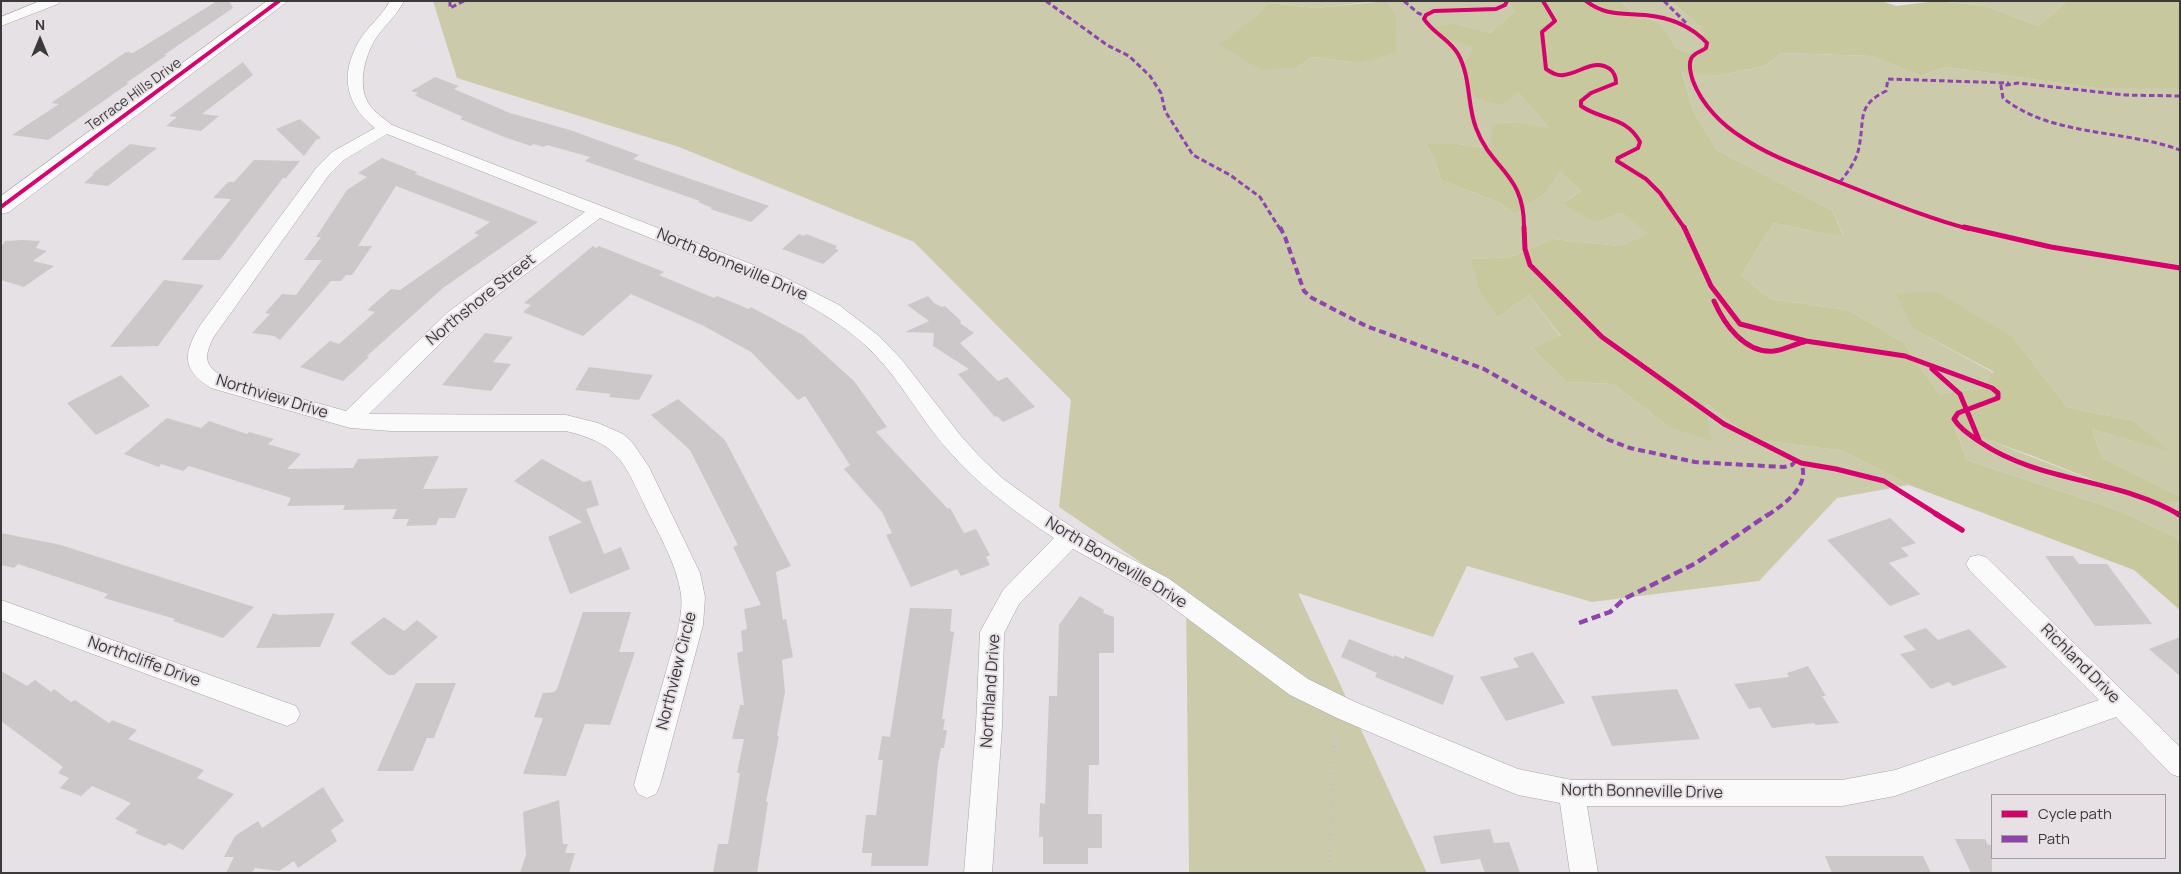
<!DOCTYPE html>
<html>
<head>
<meta charset="utf-8">
<style>
	body { margin:0 }
	#map { position:relative; width:2181px; height:874px; overflow:hidden; background:#e6e1e4; font-family:Manrope,sans-serif }
	canvas { display:block }
	.frame { position:absolute; inset:0; border:2px solid #3c393b; pointer-events:none }
	.legend { position:absolute; left:1991px; top:794px; width:175px; height:65px; box-sizing:border-box; background:#e7e0e4; border:1px solid #a39da0; margin:0; padding:6px 9px; list-style:none; font-size:15px; color:#3c393b }
	.legend li { display:flex; align-items:center; gap:10px; height:25px }
	.legend b { width:25px; border:1px solid #a39da0 }
	.north { position:absolute; left:15px; top:15px; width:50px; height:50px; -webkit-text-stroke:4px #e7e0e4; paint-order:stroke; rotate:0deg; font-size:14px; font-weight:700; line-height:20px; text-align:center; color:#3c393b }
	.north::after { content:''; display:block; margin:auto; width:18px; height:22px; background:#3c393b; clip-path:polygon(50% 0,100% 100%,50% 72%,0 100%) }
</style>
</head>
<body>
<div id="map">
<canvas width="2181" height="874"></canvas>
<div class="frame"></div>
<ul class="legend">
<li><b style="height:6px;background:#d6006c"></b>Cycle path</li>
<li><b style="height:6px;background:#8e44ad"></b>Path</li>
</ul>
<div class="north">N</div>
</div>
<script>
const ctx = document.querySelector('canvas').getContext('2d');
ctx.lineJoin = 'round';
function paint(path, color) {
  ctx.fillStyle = color;
  ctx.fill(path, 'evenodd');
}
function trace(path, color, width, dash) {
  ctx.strokeStyle = color;
  ctx.lineWidth = width;
  ctx.lineCap = dash ? 'butt' : 'round';
  ctx.setLineDash(dash || []);
  ctx.stroke(path);
}
function label(font, color, halo, rows, align = 'center') {
  ctx.font = font + ' Manrope,sans-serif';
  ctx.lineWidth = 4;
  ctx.setLineDash([]);
  ctx.textBaseline = 'middle';
  ctx.strokeStyle = halo;
  ctx.fillStyle = color;
  for (const [text, x, y, turn = 0] of rows) {
    ctx.save();
    ctx.translate(x, y);
    ctx.rotate((+turn || 0) * Math.PI / 180);
    ctx.textAlign = isNaN(turn) ? turn : align;
    if (halo) ctx.strokeText(text, 0, 0);
    ctx.fillText(text, 0, 0);
    ctx.restore();
  }
}
const green = new Path2D(`
	M 433,1 L 1379,1 L 1316,8 L 1268,3 L 1252,20 L 1298,67 L 1312,57 L 1359,63 L 1396,15 L 1387,1 L 1508,1 L 1514,12 L 1490,33 L 1453,23 L 1474,48 L 1518,92 L 1551,130 L 1516,122 L 1493,124 L 1491,149 L 1458,144 L 1426,144 L 1434,158 L 1441,180 L 1498,202 L 1515,214 L 1547,192 L 1560,172 L 1581,191 L 1564,202 L 1594,223 L 1622,213 L 1650,234 L 1619,246 L 1553,239 L 1510,257 L 1472,259 L 1498,317 L 1529,295 L 1561,337 L 1532,348 L 1567,382 L 1613,384 L 1669,427 L 1704,402 L 1753,439 L 1843,451 L 1909,485 L 1837,498 L 1759,581 L 1592,602 L 1467,566 L 1433,637 L 1298,593 L 1427,873 L 1189,873 L 1186,593 L 1059,507 L 1071,400 L 914,242 L 679,147 L 457,78 Z
	M 1621,1 L 1670,1 L 1700,26 L 1706,45 L 1697,55 L 1676,48 L 1661,24 L 1632,12 Z
	M 1939,1 L 2067,1 L 2039,26 L 1985,6 Z
	M 1781,53 L 1872,56 L 1920,76 L 1946,67 L 2096,88 L 2180,88 L 2180,497 L 2102,458 L 2092,429 L 2170,452 L 2134,421 L 2067,407 L 2014,338 L 1913,329 L 1994,373 L 1985,388 L 1939,394 L 1904,343 L 1848,310 L 1770,299 L 1741,275 L 1774,223 L 1815,232 L 1843,234 L 1832,210 L 1717,150 L 1693,110 L 1682,71 L 1716,76 L 1765,66 Z
	M 1955,427 L 2153,504 L 2180,502 L 2180,539 L 2115,509 L 1967,460 Z`);
const forest = new Path2D(`
	M 1387,1 L 1396,15 L 1397,52 L 1359,63 L 1312,57 L 1298,67 L 1262,70 L 1219,45 L 1252,20 L 1268,3 L 1316,8 Z
	M 1508,1 L 1621,1 L 1632,12 L 1661,24 L 1676,48 L 1697,55 L 1706,45 L 1700,26 L 1670,1 L 1881,1 L 1896,6 L 1937,1 L 1985,6 L 2039,26 L 2067,1 L 2180,1 L 2180,88 L 2096,88 L 1946,67 L 1920,76 L 1872,56 L 1781,53 L 1765,66 L 1716,76 L 1682,72 L 1693,110 L 1717,150 L 1832,210 L 1843,235 L 1815,232 L 1774,223 L 1741,275 L 1770,299 L 1848,310 L 1904,343 L 1939,394 L 1984,388 L 1994,372 L 1913,329 L 1896,293 L 1937,292 L 2014,338 L 2067,407 L 2134,421 L 2172,453 L 2092,429 L 2102,458 L 2180,497 L 2180,502 L 2153,504 L 2030,455 L 1955,428 L 1967,460 L 2115,509 L 2180,539 L 2180,610 L 2134,570 L 1909,485 L 1843,451 L 1753,439 L 1704,402 L 1712,441 L 1669,427 L 1613,384 L 1567,382 L 1532,348 L 1561,336 L 1529,295 L 1498,317 L 1479,290 L 1471,259 L 1510,257 L 1553,239 L 1619,246 L 1649,234 L 1622,213 L 1594,223 L 1563,203 L 1581,191 L 1560,172 L 1547,192 L 1515,214 L 1498,202 L 1441,180 L 1434,158 L 1426,144 L 1458,144 L 1490,149 L 1492,124 L 1516,122 L 1550,129 L 1518,92 L 1501,105 L 1475,98 L 1462,69 L 1474,48 L 1426,30 L 1453,23 L 1490,33 L 1514,12 Z`);
const building = new Path2D(`
	M 217,1 L 229,1 L 233,8 L 164,55 L 167,55 L 126,83 L 129,83 L 48,140 L 12,135 L 59,104 L 51,103 L 126,52 L 133,53 Z
	M 243,62 L 253,75 L 202,114 L 219,116 L 201,131 L 166,126 L 177,117 L 169,116 Z
	M 435,77 L 459,86 L 454,89 L 510,113 L 570,130 L 639,155 L 633,159 L 769,206 L 751,222 L 710,209 L 712,208 L 698,202 L 700,201 L 585,161 L 590,157 L 547,145 L 544,147 L 533,144 L 531,146 L 504,137 L 460,119 L 463,117 L 420,98 L 415,95 L 418,93 L 411,91 Z
	M 300,119 L 321,138 L 316,140 L 304,156 L 276,129 Z
	M 130,144 L 157,148 L 108,186 L 84,183 L 94,174 L 92,174 Z
	M 382,158 L 417,172 L 415,174 L 538,222 L 443,288 L 367,356 L 369,357 L 343,381 L 300,367 L 330,341 L 339,344 L 375,312 L 367,310 L 391,289 L 400,290 L 479,235 L 474,233 L 490,222 L 396,186 L 358,246 L 372,246 L 352,275 L 346,275 L 341,281 L 331,281 L 280,340 L 274,336 L 252,333 L 270,314 L 265,313 L 282,294 L 296,295 L 322,260 L 304,260 L 321,237 L 316,237 L 347,190 L 367,177 L 358,173 Z
	M 254,160 L 300,161 L 286,178 L 283,178 L 220,260 L 181,260 L 231,199 L 213,198 L 228,182 L 234,182 Z
	M 799,234 L 804,236 L 806,234 L 837,246 L 835,249 L 839,250 L 823,264 L 782,249 Z
	M 22,240 L 40,241 L 36,248 L 47,251 L 33,261 L 54,266 L 24,287 L 1,280 L 1,247 L 5,241 Z
	M 593,246 L 596,248 L 599,246 L 664,272 L 659,275 L 714,298 L 717,296 L 749,309 L 751,307 L 803,335 L 854,381 L 887,427 L 876,432 L 948,509 L 950,508 L 964,533 L 976,529 L 990,555 L 986,557 L 990,565 L 961,576 L 957,569 L 911,587 L 886,535 L 892,533 L 882,512 L 844,469 L 850,465 L 805,396 L 798,400 L 751,352 L 702,325 L 631,294 L 583,336 L 523,312 L 531,305 L 524,303 Z
	M 164,280 L 204,285 L 158,346 L 110,347 Z
	M 928,296 L 934,303 L 942,307 L 945,306 L 961,321 L 960,323 L 974,333 L 960,343 L 998,381 L 1007,377 L 1035,407 L 1003,422 L 997,416 L 995,417 L 958,374 L 969,369 L 933,346 L 934,333 L 905,332 L 929,321 L 907,305 Z
	M 485,333 L 513,337 L 493,362 L 511,364 L 491,391 L 442,385 Z
	M 589,367 L 653,375 L 639,400 L 609,397 L 611,394 L 575,390 Z
	M 121,375 L 150,406 L 96,435 L 67,403 Z
	M 678,399 L 725,440 L 791,566 L 776,572 L 783,620 L 786,619 L 793,657 L 782,660 L 785,692 L 777,736 L 779,736 L 766,802 L 768,802 L 757,873 L 713,873 L 718,844 L 728,844 L 740,773 L 737,773 L 744,739 L 732,739 L 740,705 L 744,705 L 737,653 L 743,651 L 741,631 L 747,629 L 744,609 L 761,605 L 733,547 L 738,545 L 690,450 L 651,415 Z
	M 167,418 L 201,428 L 209,421 L 247,434 L 249,432 L 274,439 L 268,444 L 301,454 L 287,469 L 353,468 L 358,459 L 439,456 L 423,489 L 468,488 L 455,518 L 439,518 L 436,525 L 406,526 L 409,519 L 392,519 L 397,509 L 343,510 L 345,505 L 287,506 L 291,498 L 189,466 L 183,471 L 161,464 L 159,467 L 124,454 Z
	M 542,459 L 584,482 L 591,480 L 599,505 L 586,509 L 604,554 L 621,547 L 630,569 L 570,594 L 548,537 L 582,522 L 514,481 Z
	M 1890,518 L 1916,543 L 1901,548 L 1909,556 L 1889,563 L 1920,594 L 1890,606 L 1827,540 Z
	M 1,533 L 61,545 L 254,607 L 223,638 L 173,621 L 175,619 L 104,598 L 108,594 L 18,564 L 14,568 L 1,565 Z
	M 2045,556 L 2073,556 L 2079,564 L 2107,564 L 2152,624 L 2095,626 Z
	M 1080,596 L 1104,610 L 1103,613 L 1114,617 L 1114,653 L 1099,653 L 1099,765 L 1089,765 L 1088,814 L 1102,814 L 1102,848 L 1088,848 L 1088,864 L 1043,864 L 1043,837 L 1039,837 L 1040,803 L 1045,804 L 1049,696 L 1057,696 L 1059,625 Z
	M 910,608 L 952,609 L 950,631 L 954,632 L 942,719 L 945,719 L 943,730 L 947,730 L 944,748 L 941,748 L 938,764 L 928,866 L 871,866 L 872,853 L 862,853 L 866,815 L 876,815 L 883,760 L 878,760 L 882,736 L 890,737 Z
	M 583,612 L 631,612 L 619,652 L 635,652 L 610,725 L 585,724 L 566,776 L 523,774 L 543,718 L 534,717 L 543,693 L 554,692 L 557,689 Z
	M 273,613 L 279,615 L 335,613 L 320,647 L 256,648 Z
	M 384,617 L 404,631 L 417,620 L 438,637 L 394,675 L 388,675 L 350,643 Z
	M 1926,628 L 1938,640 L 1969,629 L 2007,667 L 1953,686 L 1949,682 L 1931,689 L 1900,654 L 1916,650 L 1903,636 Z
	M 2180,637 L 2180,676 L 2149,649 Z
	M 1349,639 L 1394,657 L 1394,655 L 1404,659 L 1405,656 L 1454,676 L 1443,705 L 1375,677 L 1377,673 L 1341,657 Z
	M 1533,652 L 1565,703 L 1506,721 L 1480,677 L 1519,667 L 1513,658 Z
	M 1808,666 L 1826,696 L 1822,696 L 1839,723 L 1816,725 L 1814,723 L 1772,728 L 1760,707 L 1749,709 L 1734,684 L 1789,677 L 1787,673 Z
	M 1,671 L 27,686 L 35,680 L 51,692 L 54,689 L 71,702 L 75,700 L 109,723 L 112,720 L 137,730 L 128,739 L 204,770 L 197,778 L 234,794 L 183,850 L 169,843 L 165,846 L 135,833 L 138,830 L 115,819 L 131,803 L 92,786 L 81,796 L 60,788 L 69,778 L 58,773 L 63,767 L 1,721 Z
	M 416,683 L 456,683 L 434,738 L 427,738 L 413,771 L 377,771 Z
	M 1677,689 L 1700,739 L 1612,746 L 1591,696 Z
	M 323,787 L 344,821 L 331,830 L 337,841 L 298,868 L 294,861 L 279,871 L 255,868 L 252,873 L 226,873 L 234,857 L 224,857 L 235,836 L 258,821 L 262,828 Z
	M 559,800 L 563,844 L 568,844 L 565,853 L 575,853 L 569,873 L 520,873 L 526,855 L 523,812 Z
	M 1490,829 L 1494,843 L 1509,842 L 1520,873 L 1485,873 L 1480,859 L 1441,864 L 1433,836 Z
	M 1955,839 L 1985,839 L 1988,845 L 1992,845 L 1992,873 L 1971,873 Z
	M 1825,856 L 1923,856 L 1931,873 L 1832,873 Z`);
const pathFar1 = new Path2D(`
	M 1818,466 C 1849,470 1878,476 1904,495`);
const path = new Path2D(`
	M 1329,873 L 1335,731`);
const street = new Path2D(`
	M 40,1 L 60,1 L 58,4 L 1,26 L 1,17 Z
	M 390,1 L 404,1 C 397,15 385,25 376,38 C 364,57 356,88 371,107 C 377,114 385,119 392,125 L 782,276 L 839,305 L 879,336 L 902,360 L 961,436 L 980,457 L 1002,478 L 1042,507 L 1078,531 L 1168,578 L 1308,679 L 1355,702 L 1518,769 L 1572,780 L 1842,780 L 1895,770 L 2099,700 L 1970,571 L 1966,564 L 1970,557 L 1978,555 L 1986,557 L 2180,747 L 2180,777 L 2171,774 L 2116,717 L 1895,796 L 1842,806 L 1587,806 L 1598,873 L 1570,873 L 1560,803 L 1518,795 L 1486,782 L 1337,718 L 1290,695 L 1152,592 L 1073,549 L 1019,604 L 1004,633 L 1002,726 L 992,873 L 964,873 L 976,726 L 980,632 L 1003,590 L 1054,538 C 1015,512 978,485 947,449 C 918,416 898,375 865,345 C 820,305 765,283 709,261 C 673,247 636,232 600,218 L 462,322 L 369,414 L 566,415 L 598,423 L 623,434 L 632,442 L 649,467 L 700,573 L 705,597 L 703,625 L 660,785 L 656,794 L 647,798 L 638,794 L 634,785 C 644,747 655,710 666,672 C 672,648 684,620 681,594 C 676,562 658,533 644,504 C 623,459 616,443 566,431 L 391,431 L 350,428 L 211,388 C 180,369 184,352 201,324 L 317,167 L 332,152 L 375,128 C 342,102 340,69 363,35 C 372,23 383,14 390,1 ZM 387,134 L 585,212 L 448,312 L 346,411 L 225,378 C 205,366 203,359 213,338 L 329,175 L 344,160 Z
	M 1,600 L 296,706 L 300,714 L 296,722 L 287,726 L 1,620 Z`);
const secondary = new Path2D(`
	M 267,1 L 288,1 L 9,212 L 1,214 L 1,196 Z`);
const quietFar2 = new Path2D(`
	M 450,1 L 450,8 L 464,1
	M 1046,1 L 1107,45 L 1129,56 L 1150,76 L 1161,93 L 1165,111 L 1193,155 L 1230,175 L 1260,197 L 1280,229
	M 1404,1 L 1418,13 L 1425,16
	M 1664,1 L 1687,24
	M 2180,96 L 2125,95 L 2018,83 L 2001,86 L 2003,98 C 2052,137 2123,129 2180,150
	M 1840,182 C 1848,172 1857,160 1859,147 C 1865,119 1856,106 1886,91 L 1888,79 L 2009,83`);
const quietFar1 = new Path2D(`
	M 1280,227 L 1285,237 L 1304,291 L 1312,298 L 1366,326 L 1484,369 L 1609,440 L 1630,448 L 1695,462 L 1784,467 L 1792,465 L 1796,460
	M 1768,515 C 1784,504 1811,486 1801,463`);
const quiet = new Path2D(`
	M 1579,623 L 1610,612 L 1624,599 L 1696,563 L 1769,514`);
const cyclewayFar2 = new Path2D(`
	M 1507,1 L 1505,5 L 1496,9 L 1434,11 L 1426,15 L 1424,19 C 1433,33 1450,40 1458,54 C 1471,77 1467,105 1476,128 C 1492,171 1525,173 1524,229
	M 1543,1 L 1555,21 L 1542,32 L 1546,69 C 1552,73 1557,76 1564,75 C 1580,73 1594,58 1610,69 C 1615,73 1616,77 1616,83 L 1591,93 L 1581,101 L 1581,106 C 1603,121 1626,116 1640,142 L 1638,148 L 1618,158 L 1617,161 L 1646,179 L 1660,193 L 1685,229
	M 1586,1 C 1605,16 1622,13 1645,15 C 1668,17 1691,26 1707,43 L 1706,48 C 1701,52 1693,53 1691,59 C 1688,66 1691,75 1693,81 C 1702,105 1722,125 1743,138 C 1771,157 1805,168 1836,181 C 1880,198 1923,217 1969,229
	M 1,207 L 279,1`);
const cyclewayFar1 = new Path2D(`
	M 1524,227 L 1525,249 L 1530,265 L 1602,337 L 1724,424 L 1801,463 L 1836,469 L 1884,481 L 1938,515
	M 1684,227 L 1711,286 L 1740,324 L 1806,341 L 1905,356 L 1992,388 L 1998,393 L 1998,398 L 1958,413 L 1954,419 C 1960,429 1970,435 1980,442 C 2040,483 2118,478 2180,515
	M 1964,227 L 2051,247 L 2180,268
	M 1714,301 C 1724,324 1745,354 1774,351 C 1784,350 1794,344 1804,342
	M 1932,369 L 1960,394 L 1979,440`);
const cycleway = new Path2D(`
	M 1936,514 L 1962,530
	M 2178,514 L 2180,515`);
const farStreetnames = [
	["Terrace Hills Drive",134,95,-36]
];
const streetNames = [
	["North Bonneville Drive",732,265,23],
	["Northshore Street",481,300,-39],
	["Northview Drive",272,397,17],
	["North Bonneville Drive",1116,563,31],
	["Northcliffe Drive",144,662,20],
	["Richland Drive",2080,664,45],
	["Northview Circle",677,671,-76],
	["Northland Drive",991,691,-86],
	["North Bonneville Drive",1642,792,1]
];
paint(green, '#cbcbac');
paint(forest, '#c7c89e');
paint(building, '#ccc8ca');
trace(street, '#a7a3a5', 1);
trace(secondary, '#a7a3a5', 1);
trace(pathFar1, '#c3c2c3', 3, [1, 4]);
trace(path, '#c3c2c3', 4, [1, 4.5]);
paint(street, '#fbfafb');
paint(secondary, '#fbfafb');
trace(quietFar2, '#8e44ad', 3, [5.5, 3]);
trace(quietFar1, '#8e44ad', 4, [7, 4]);
trace(quiet, '#8e44ad', 4.5, [9, 4.5]);
trace(cyclewayFar2, '#d6006c', 4);
trace(cyclewayFar1, '#d6006c', 5);
trace(cycleway, '#d6006c', 5.5);
label('14px', '#3c393b', '#e7e0e4', farStreetnames);
label('16px', '#3c393b', '#e7e0e4', streetNames);
</script>
</body>
</html>
